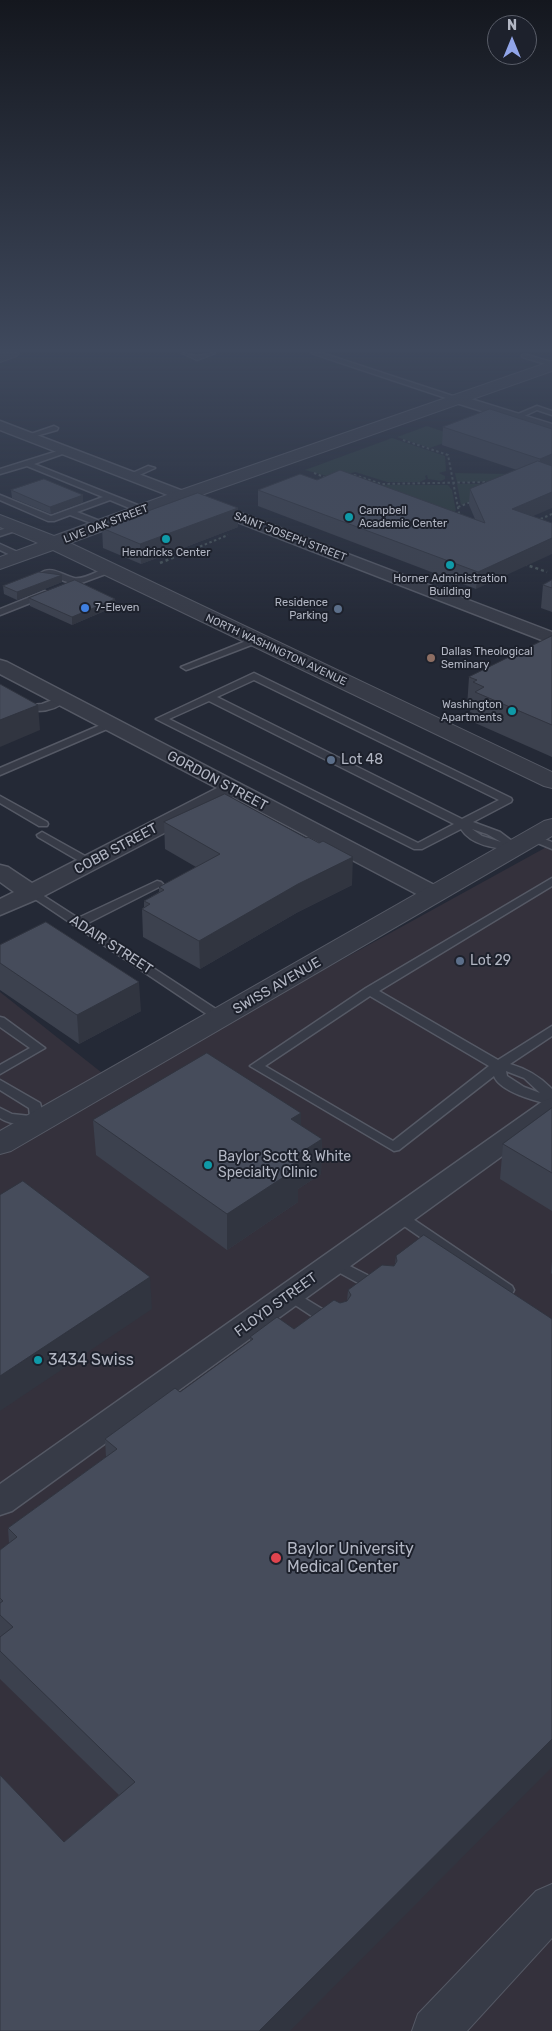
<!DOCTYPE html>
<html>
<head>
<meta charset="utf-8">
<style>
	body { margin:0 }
	#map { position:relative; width:552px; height:2031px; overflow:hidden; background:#242936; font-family:Rubik,sans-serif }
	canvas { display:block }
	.north { position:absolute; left:487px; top:15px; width:50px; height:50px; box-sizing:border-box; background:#1d212c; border:1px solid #595d68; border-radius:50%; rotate:0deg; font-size:14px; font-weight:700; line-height:20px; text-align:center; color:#b2b6c3 }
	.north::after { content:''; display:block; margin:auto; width:18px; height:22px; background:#91a5e9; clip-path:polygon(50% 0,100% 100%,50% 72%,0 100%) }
</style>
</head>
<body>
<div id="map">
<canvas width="552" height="2031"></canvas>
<div class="north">N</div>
</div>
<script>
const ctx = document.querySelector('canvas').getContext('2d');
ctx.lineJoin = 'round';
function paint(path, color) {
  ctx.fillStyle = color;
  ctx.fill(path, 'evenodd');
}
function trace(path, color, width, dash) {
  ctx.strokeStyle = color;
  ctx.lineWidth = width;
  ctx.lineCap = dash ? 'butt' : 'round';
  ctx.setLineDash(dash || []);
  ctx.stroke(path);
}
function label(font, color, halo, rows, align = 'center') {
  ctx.font = font + ' Rubik,sans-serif';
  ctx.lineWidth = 4;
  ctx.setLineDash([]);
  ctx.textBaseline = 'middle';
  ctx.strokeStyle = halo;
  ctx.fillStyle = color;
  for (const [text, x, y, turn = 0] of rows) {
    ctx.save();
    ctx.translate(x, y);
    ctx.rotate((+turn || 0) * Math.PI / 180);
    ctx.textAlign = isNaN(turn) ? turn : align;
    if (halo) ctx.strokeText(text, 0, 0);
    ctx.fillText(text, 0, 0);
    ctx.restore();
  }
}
const medical = new Path2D(`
	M 552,844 L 552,2031 L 0,2031 L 0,992 L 116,1084 Z`);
const green = new Path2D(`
	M 427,426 L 460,437 L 430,448 L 397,437 Z
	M 392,438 L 445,456 L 446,471 L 439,473 L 445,476 L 445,479 L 441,481 L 428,479 L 427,475 L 425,476 L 426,479 L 420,482 L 387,482 L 355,472 L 334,478 L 305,470 Z
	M 455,473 L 509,474 L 515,481 L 457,482 Z
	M 356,477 L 381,485 L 448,485 L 452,490 L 456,511 L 442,517 Z
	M 457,484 L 510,484 L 461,505 Z`);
const pathFar1 = new Path2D(`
	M 403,440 L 448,455 L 459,513 L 456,514
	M 314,473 L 327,478
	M 349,476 L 354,475 L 382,484 L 491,482
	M 458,507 L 471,502
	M 536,521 L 552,514
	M 177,556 L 228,535`);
const path = new Path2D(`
	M 160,563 L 180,555
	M 524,564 L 547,572`);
const service = new Path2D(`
	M 182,353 L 197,356 L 215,353 L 197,360 Z
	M 311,353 L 322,353 L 462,399 L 455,401 Z
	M 524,354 L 552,362 L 552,366 L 522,357 L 522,355 Z
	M 537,406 L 552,411 L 552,415 L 537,410 L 518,419 L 511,417 Z
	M 54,426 L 58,428 L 57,430 L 29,438 L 25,436 Z
	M 64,449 L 71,451 L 34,464 L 145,508 L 145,512 L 139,512 L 110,500 L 77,512 L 105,523 L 106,525 L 102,527 L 70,515 L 54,521 L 48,521 L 0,500 L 0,495 L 51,516 L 103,497 L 27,466 L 0,474 L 0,469 Z
	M 148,466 L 155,468 L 135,477 L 128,475 Z
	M 18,525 L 22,527 L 21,529 L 0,536 L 0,530 Z
	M 0,544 L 22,554 L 23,556 L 19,559 L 0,550 Z
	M 108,567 L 111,568 L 111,572 L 76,585 L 41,573 C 51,565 64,576 74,578 C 84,580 99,570 108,567 Z
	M 45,591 L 49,594 L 48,596 L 0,615 L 0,609 Z
	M 256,637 L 261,640 L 259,642 L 189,669 L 186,670 L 181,667 Z
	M 254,673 L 511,798 L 512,800 L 511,802 L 473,822 L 500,832 L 520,847 L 514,850 C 495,848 472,846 461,829 L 422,849 L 414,849 L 156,719 ZM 254,680 L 499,800 L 462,819 L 217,697 ZM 209,701 L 454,824 L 418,843 L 169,719 ZM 472,829 L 487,834 L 501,842 L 482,836 Z
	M 0,693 L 31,705 L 42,704 L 63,696 L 68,699 C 48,718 21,711 0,700 Z
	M 110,721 L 115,724 L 114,726 L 0,775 L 0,768 Z
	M 0,796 L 47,822 L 48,824 L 47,826 L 39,826 L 0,803 Z
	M 42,832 L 94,861 L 96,863 L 94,865 L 86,865 L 38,837 L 37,835 Z
	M 532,834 L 552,842 L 552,849 L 528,839 L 527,837 L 528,835 Z
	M 552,878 L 552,886 L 379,991 L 498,1060 L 552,1026 L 552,1036 L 510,1064 C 527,1069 539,1076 552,1089 L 552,1105 C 536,1101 500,1092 494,1076 L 399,1150 L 394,1151 L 250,1066 L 366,988 ZM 370,996 L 489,1066 L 393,1141 L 265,1066 ZM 506,1071 L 524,1078 L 540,1093 L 524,1087 L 507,1076 Z
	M 157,881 L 161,882 L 163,884 L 161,886 L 86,924 L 225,1015 L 227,1018 L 225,1021 L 217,1021 L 26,893 L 28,891 L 36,891 L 78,918 Z
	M 0,1017 L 4,1018 L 45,1048 L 0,1074 L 0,1065 L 30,1048 L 0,1027 Z
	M 0,1080 L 40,1103 L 45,1121 L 43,1124 C 32,1127 10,1125 0,1118 L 0,1108 L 12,1114 L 30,1116 L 29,1108 L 0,1090 Z
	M 399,1211 L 404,1213 L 512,1286 L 514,1290 L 512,1294 L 507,1295 L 502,1294 L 394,1219 L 392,1216 L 394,1213 Z
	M 334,1258 L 381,1282 L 383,1286 L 381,1290 L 376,1291 L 371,1290 L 329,1267 L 327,1263 L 329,1259 Z
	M 291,1290 L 337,1318 L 340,1322 L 337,1326 L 332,1328 L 327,1326 L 286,1299 L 284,1295 L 286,1291 Z`);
const minor = new Path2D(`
	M 458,395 L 552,424 L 552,433 L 453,402 L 451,399 L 453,396 Z
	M 0,421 L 552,632 L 552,644 L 0,430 Z
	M 0,660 L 7,662 L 442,889 L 445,894 L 442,899 L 434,901 L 426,899 L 233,797 L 40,898 L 0,915 L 0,899 L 14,892 L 0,882 L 0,865 L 8,867 L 32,883 L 217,788 L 0,674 Z
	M 552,1098 L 552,1120 L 12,1511 L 0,1515 L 0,1484 L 543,1101 Z`);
const tertiary = new Path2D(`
	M 0,353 L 19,353 L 17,356 L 0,362 Z
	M 552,361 L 552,371 L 176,504 L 70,543 L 552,772 L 552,788 L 544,786 L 53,550 L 0,569 L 0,557 L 38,543 L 0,527 L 0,515 L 54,536 L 164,496 Z
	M 552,819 L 552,836 L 11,1151 L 0,1154 L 0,1131 L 544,821 Z
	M 552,1884 L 552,1938 L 467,2031 L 412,2031 L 418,2014 L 536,1891 Z`);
const wall = new Path2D(`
	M 443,427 L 552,429 L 532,517 L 476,589 L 258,506 L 258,490 L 317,480 L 475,519 L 469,505 L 470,489 L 517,470 L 442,445 Z
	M 11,490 L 83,495 L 83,502 L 51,514 L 12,498 Z
	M 238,508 L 238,527 L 141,564 L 103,548 L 102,528 Z
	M 62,575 L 62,582 L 17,600 L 4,594 L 3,586 Z
	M 552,580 L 552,612 L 541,608 L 543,585 Z
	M 29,598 L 115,599 L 116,606 L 72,625 L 30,606 Z
	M 552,636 L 552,757 L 473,722 L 473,713 L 470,712 L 471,708 L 467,707 L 469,677 Z
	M 164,822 L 352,885 L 298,912 L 200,969 L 143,937 L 142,909 L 144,907 L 144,901 L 159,892 L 159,887 L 196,867 L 165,849 Z
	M 0,945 L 141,1011 L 79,1044 L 0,990 Z
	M 552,1108 L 552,1211 L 500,1179 L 503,1144 Z
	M 301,1113 L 301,1126 L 322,1139 L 321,1174 L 298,1189 L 298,1202 L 227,1250 L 96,1155 L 93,1120 Z
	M 396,1256 L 552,1767 L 64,1842 L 119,1795 L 0,1679 L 0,1550 L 9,1543 L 8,1528 L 106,1457 L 105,1439 L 180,1392 L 250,1342 L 250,1337 L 294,1329 L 340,1303 L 347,1301 L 348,1290 L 394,1266 L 395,1264 Z
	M 552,1261 L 552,1274 L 551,1273 Z`);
const shadedWall = new Path2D(`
	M 552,454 L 552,472 L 538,477 L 540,459 Z
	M 552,492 L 552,508 L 510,526 L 512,509 Z
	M 83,495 L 83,502 L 51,514 L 50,507 Z
	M 238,508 L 238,527 L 141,564 L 140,544 Z
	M 552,538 L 552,554 L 476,589 L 478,572 Z
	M 62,575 L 62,582 L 17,600 L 17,592 Z
	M 115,599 L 116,606 L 72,625 L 72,617 Z
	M 38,705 L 40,730 L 0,747 L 0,720 Z
	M 353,857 L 352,885 L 298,912 L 200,969 L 199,941 L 298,884 Z
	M 139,982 L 141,1011 L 79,1044 L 77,1015 Z
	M 301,1113 L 301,1148 L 291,1119 Z
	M 322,1139 L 321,1174 L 298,1189 L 298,1202 L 227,1250 L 227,1214 L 289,1160 Z
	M 150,1277 L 152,1309 L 0,1411 L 0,1376 Z
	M 552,1739 L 552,1767 L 290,2031 L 259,2031 Z`);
const building = new Path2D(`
	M 490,409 L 552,429 L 552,454 L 540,459 L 443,427 Z
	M 538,461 L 552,466 L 552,492 L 512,509 L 552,523 L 552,538 L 478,572 L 258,490 L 300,474 L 317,480 L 340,470 L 485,523 L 470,489 Z
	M 44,479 L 83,495 L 50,507 L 11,490 Z
	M 198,493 L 238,508 L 140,544 L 102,528 Z
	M 39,572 L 62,575 L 17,592 L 3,586 Z
	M 75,580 L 115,599 L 72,617 L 29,598 Z
	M 552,580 L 552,588 L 543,585 Z
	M 552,636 L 552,725 L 475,692 L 484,687 L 473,682 L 477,680 L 469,677 Z
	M 0,684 L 38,705 L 0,720 Z
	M 225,794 L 306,838 L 308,837 L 319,843 L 323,841 L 353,857 L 298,884 L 199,941 L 142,909 L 150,904 L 144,901 L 164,890 L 159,887 L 220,854 L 164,822 Z
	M 46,922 L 139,982 L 77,1015 L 0,963 L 0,945 Z
	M 207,1053 L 301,1113 L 291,1119 L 322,1139 L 289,1160 L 299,1167 L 227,1214 L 93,1120 Z
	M 552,1108 L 552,1173 L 503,1144 Z
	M 23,1181 L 150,1277 L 0,1376 L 0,1195 Z
	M 424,1235 L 552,1319 L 552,1739 L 259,2031 L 0,2031 L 0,1775 L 64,1842 L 135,1782 L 0,1651 L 0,1637 L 13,1627 L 0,1615 L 0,1603 L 3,1601 L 0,1598 L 0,1550 L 17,1537 L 8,1528 L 117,1449 L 105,1439 L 175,1388 L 180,1392 L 253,1339 L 250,1337 L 277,1317 L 294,1329 L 334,1300 L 340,1303 L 347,1301 L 351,1295 L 348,1290 L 382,1265 L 394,1266 L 397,1261 L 396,1256 Z`);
const markers = [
	[349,517,5,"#0f9aa8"],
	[166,539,5,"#0f9aa8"],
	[450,565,5,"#0f9aa8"],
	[85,608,5,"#3f7fe0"],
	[338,609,5,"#5c6f8a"],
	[431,658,5,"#8d6e63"],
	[512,711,5,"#0f9aa8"],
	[331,760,5,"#5c6f8a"],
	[460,961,5,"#5c6f8a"],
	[208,1165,5,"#0f9aa8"],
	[38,1360,5,"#0f9aa8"],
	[276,1558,6,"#e0444e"]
];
const farPoinames = [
	["Campbell",359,511],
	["Academic Center",359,524],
	["Hendricks Center",166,553,"center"],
	["Horner Administration",450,579,"center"],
	["Building",450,592,"center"],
	["Residence",328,603,"right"],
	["Parking",328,616,"right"],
	["7-Eleven",95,608],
	["Dallas Theological",441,652],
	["Seminary",441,665],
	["Washington",502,705,"right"],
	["Apartments",502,718,"right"]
];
const farStreetnames = [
	["LIVE OAK STREET",106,524,-21],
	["SAINT JOSEPH STREET",290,537,21],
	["NORTH WASHINGTON AVENUE",276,650,25]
];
const poiNames = [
	["Lot 48",341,760],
	["Lot 29",470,961],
	["Baylor Scott & White",218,1157],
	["Specialty Clinic",218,1173]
];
const streetNames = [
	["GORDON STREET",217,781,28],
	["COBB STREET",116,849,-28],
	["ADAIR STREET",111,945,33],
	["SWISS AVENUE",277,986,-30],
	["FLOYD STREET",276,1305,-36]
];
const nearPoinames = [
	["3434 Swiss",48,1360],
	["Baylor University",287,1549],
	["Medical Center",287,1567]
];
paint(medical, '#34313c');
paint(green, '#2a393b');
trace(service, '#555965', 3);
trace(minor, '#555965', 3);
trace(tertiary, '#555965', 2);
trace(pathFar1, '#485459', 2, [2.5, 2.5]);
trace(path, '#485459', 2.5, [3, 3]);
paint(service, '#373b47');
paint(minor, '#373b47');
paint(tertiary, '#373b47');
paint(wall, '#3c414e');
paint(shadedWall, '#313540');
paint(building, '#464c5b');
trace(building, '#313540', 1);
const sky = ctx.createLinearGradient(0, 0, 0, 638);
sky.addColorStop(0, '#14171e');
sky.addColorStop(0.55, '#3f495d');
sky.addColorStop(1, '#3f495d00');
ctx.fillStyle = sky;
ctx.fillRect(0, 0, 552, 638);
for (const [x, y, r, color] of markers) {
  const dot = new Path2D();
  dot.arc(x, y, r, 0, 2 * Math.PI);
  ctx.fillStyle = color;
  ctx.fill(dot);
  trace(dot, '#1d212c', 2);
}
label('11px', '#b2b6c3', '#1d212c', farPoinames, 'left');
label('11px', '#b2b6c3', '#1d212c', farStreetnames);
label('14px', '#b2b6c3', '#1d212c', poiNames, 'left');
label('14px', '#b2b6c3', '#1d212c', streetNames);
label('16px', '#b2b6c3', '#1d212c', nearPoinames, 'left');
</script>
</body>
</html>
